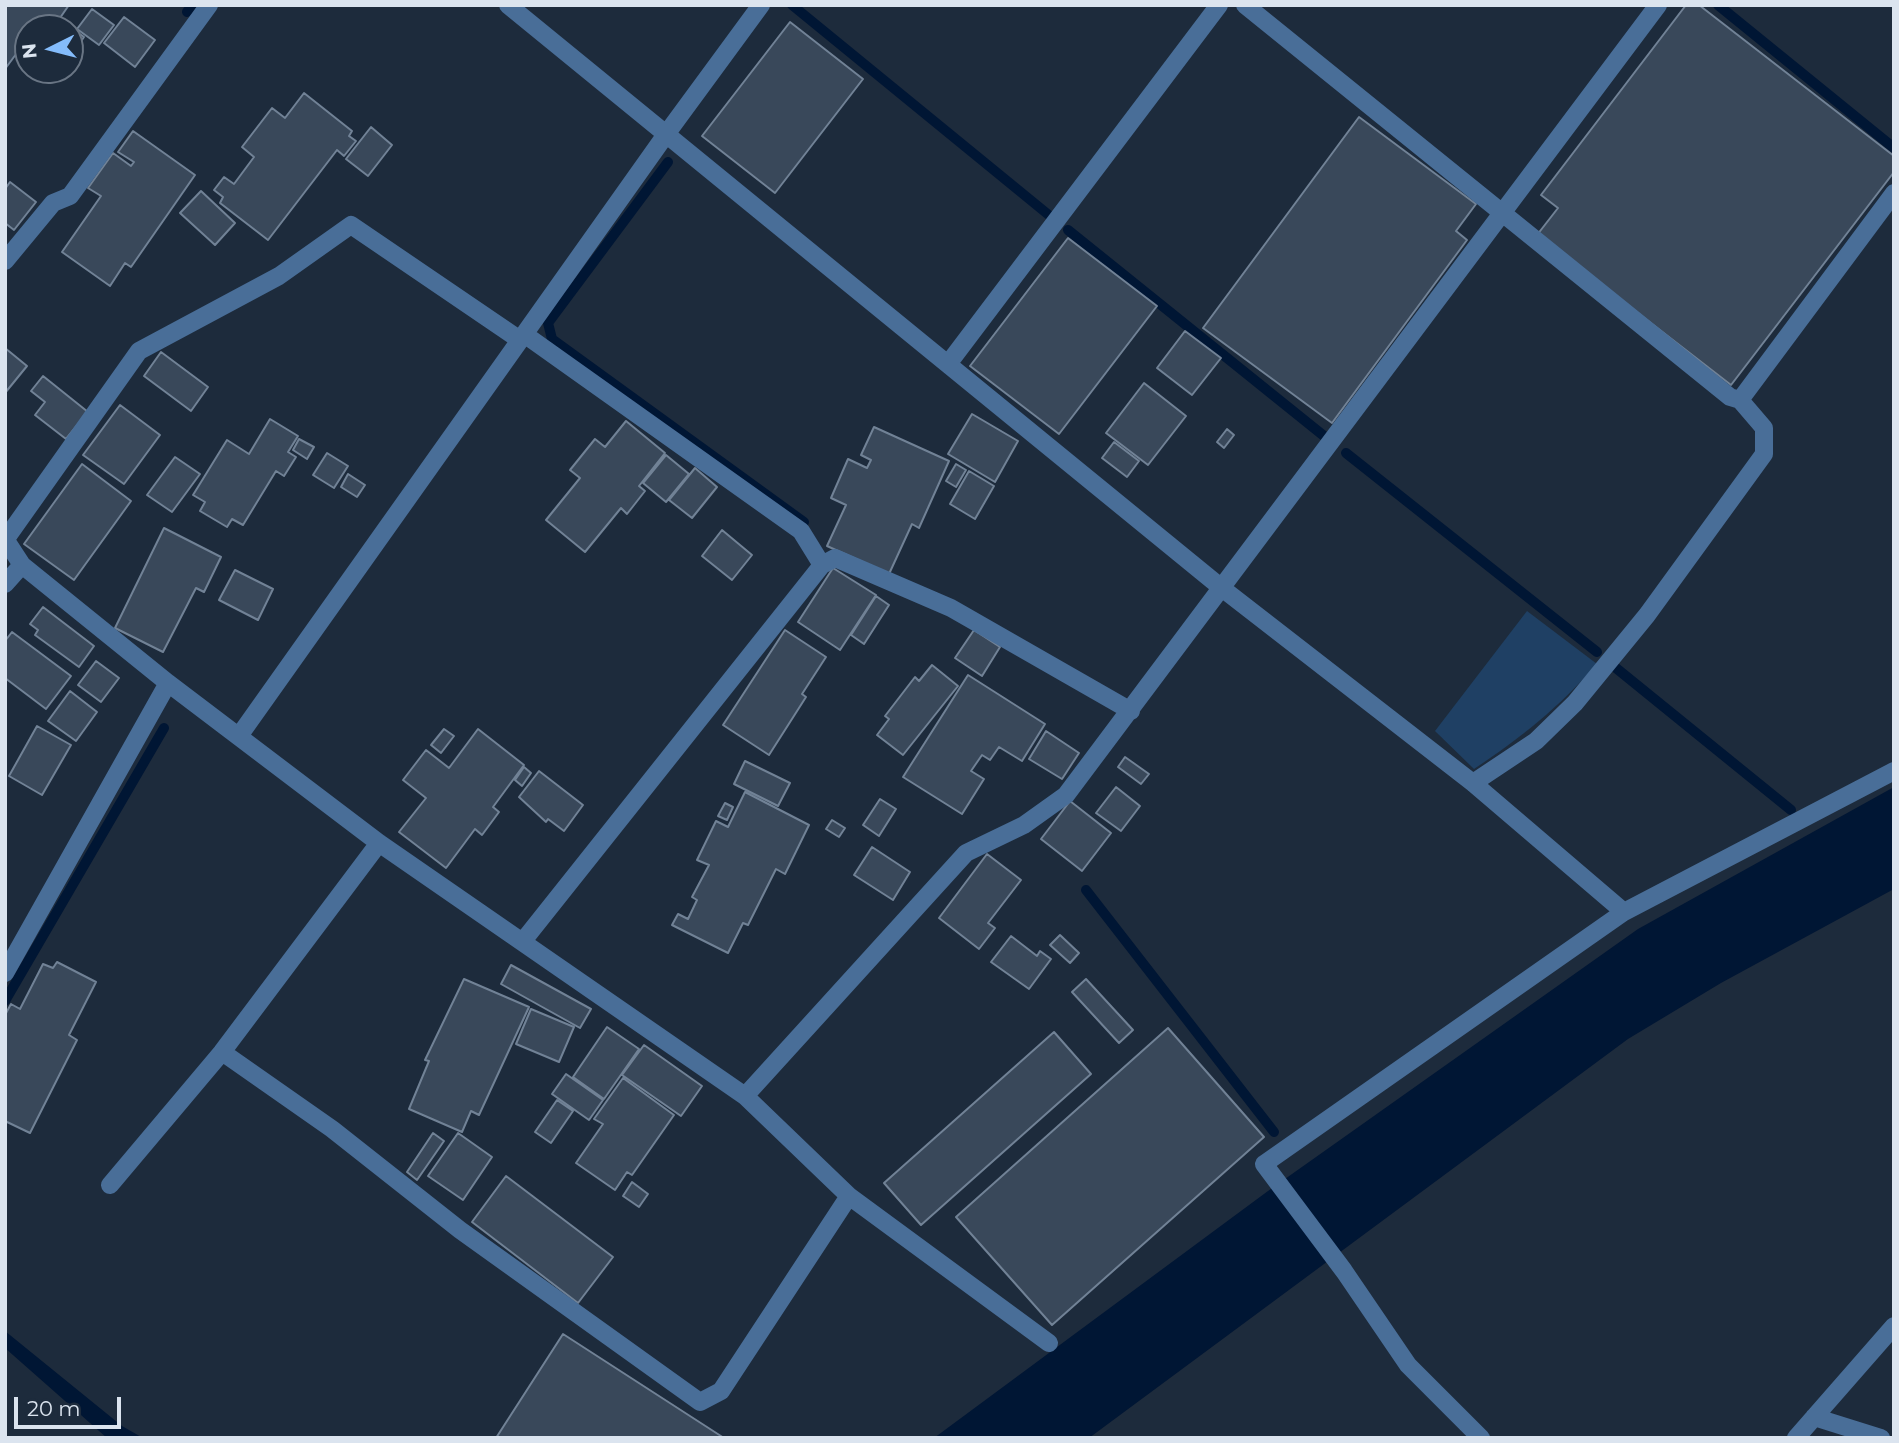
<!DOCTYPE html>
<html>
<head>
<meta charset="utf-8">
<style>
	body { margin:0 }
	#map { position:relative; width:1899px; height:1443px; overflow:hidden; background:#1d2b3c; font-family:Montserrat,sans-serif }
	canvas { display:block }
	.frame { position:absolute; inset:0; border:7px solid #dbe4ef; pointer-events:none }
	.north { position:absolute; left:14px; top:14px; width:70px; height:70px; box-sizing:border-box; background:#1d2b3c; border:2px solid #697584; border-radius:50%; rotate:264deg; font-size:19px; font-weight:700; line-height:28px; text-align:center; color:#dbe4ef }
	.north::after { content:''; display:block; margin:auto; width:24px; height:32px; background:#84bcfb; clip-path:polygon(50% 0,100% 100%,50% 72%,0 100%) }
	.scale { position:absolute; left:14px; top:1397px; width:107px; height:32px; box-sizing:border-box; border:4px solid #dbe4ef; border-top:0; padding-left:9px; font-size:21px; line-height:24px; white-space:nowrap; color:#dbe4ef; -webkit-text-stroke:5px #1d2b3c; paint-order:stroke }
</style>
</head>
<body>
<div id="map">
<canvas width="1899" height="1443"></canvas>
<div class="frame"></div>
<div class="north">N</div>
<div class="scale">20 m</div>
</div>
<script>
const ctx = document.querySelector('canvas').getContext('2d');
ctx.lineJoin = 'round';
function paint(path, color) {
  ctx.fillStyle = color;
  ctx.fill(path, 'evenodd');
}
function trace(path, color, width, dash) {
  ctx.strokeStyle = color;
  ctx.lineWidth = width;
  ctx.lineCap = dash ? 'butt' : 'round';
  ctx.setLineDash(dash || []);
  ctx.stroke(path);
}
const green = new Path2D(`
	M 1527,611 L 1597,664 C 1558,708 1522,737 1474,769 L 1435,731 Z`);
const water = new Path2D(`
	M 1894,787 L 1894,889 L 1721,983 L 1628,1039 L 1089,1438 L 934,1438 L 1268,1191 L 1638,929 Z
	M 5,1331 L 122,1426 L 143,1438 L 107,1438 L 5,1348 Z`);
const stream = new Path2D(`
	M 792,5 L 1050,216
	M 1718,5 L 1894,148
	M 187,12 L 192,5
	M 668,162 L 548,323 L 552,339 L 804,522
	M 1068,230 L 1324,436
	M 1346,453 L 1597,652
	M 1616,668 L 1791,810
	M 1086,890 L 1274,1132
	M 5,1001 L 164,728`);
const building = new Path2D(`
	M 5,5 L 69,5 L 53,28 L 40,22 L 35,28 L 28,28 L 28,38 L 5,69 Z
	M 1686,5 L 1699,5 L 1894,156 L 1894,172 L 1731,385 L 1537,235 L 1558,208 L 1541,195 Z
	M 92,9 L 114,25 L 99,45 L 77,29 Z
	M 124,17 L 155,40 L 135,67 L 104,43 Z
	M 790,22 L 863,79 L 775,193 L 702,136 Z
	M 70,27 L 84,37 L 75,50 L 70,47 Z
	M 304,93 L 352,131 L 349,136 L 356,141 L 344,156 L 337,150 L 268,240 L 220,203 L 223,197 L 214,190 L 224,177 L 234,184 L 254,157 L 242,147 L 272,108 L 285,118 Z
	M 1359,117 L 1476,204 L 1456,231 L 1467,240 L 1332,423 L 1203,328 Z
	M 371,127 L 392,145 L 368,176 L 346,159 Z
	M 133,131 L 195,175 L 131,267 L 125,263 L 110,286 L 62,252 L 101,196 L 88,188 L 113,153 L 131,166 L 134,162 L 118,152 Z
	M 10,182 L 36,202 L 14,230 L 5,223 L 5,189 Z
	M 201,191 L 235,223 L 215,245 L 180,213 Z
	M 1068,238 L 1157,306 L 1059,434 L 970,366 Z
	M 1185,331 L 1221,358 L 1192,395 L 1157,368 Z
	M 5,348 L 27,366 L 5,393 Z
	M 161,352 L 208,387 L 191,411 L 144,376 Z
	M 43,376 L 88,412 L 66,439 L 35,415 L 45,402 L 31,391 Z
	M 1144,383 L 1186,416 L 1148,465 L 1106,433 Z
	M 120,405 L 160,435 L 124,484 L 83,455 Z
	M 972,414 L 1018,441 L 995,482 L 948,454 Z
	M 270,419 L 298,436 L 288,452 L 296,457 L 284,476 L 276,471 L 243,525 L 232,519 L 227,527 L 200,511 L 205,502 L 193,495 L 227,440 L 249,454 Z
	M 626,421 L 665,453 L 639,486 L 645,491 L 627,514 L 621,508 L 585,552 L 546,520 L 580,478 L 570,470 L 595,439 L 605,447 Z
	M 874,427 L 949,461 L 919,528 L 912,524 L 889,574 L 827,546 L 846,505 L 831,498 L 848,459 L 867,468 L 871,460 L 861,455 Z
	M 1227,429 L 1234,435 L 1224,448 L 1217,442 Z
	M 299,439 L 314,447 L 307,459 L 293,450 Z
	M 1114,442 L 1139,461 L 1127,477 L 1102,458 Z
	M 327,453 L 348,466 L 334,488 L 313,475 Z
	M 666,455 L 689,474 L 666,502 L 643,483 Z
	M 175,457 L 200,474 L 172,512 L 147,495 Z
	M 82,464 L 131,501 L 74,580 L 24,544 Z
	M 956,464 L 966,470 L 956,487 L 946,481 Z
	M 695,468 L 717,487 L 692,518 L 669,500 Z
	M 969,471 L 994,486 L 975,519 L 950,504 Z
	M 348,474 L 365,485 L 357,497 L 341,487 Z
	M 164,528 L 221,557 L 204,592 L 196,588 L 163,652 L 115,628 Z
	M 722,530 L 752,555 L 732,580 L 702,556 Z
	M 833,568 L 876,595 L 840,650 L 798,622 Z
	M 235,570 L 273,589 L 258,620 L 219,600 Z
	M 876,596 L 889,605 L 864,644 L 851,635 Z
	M 43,607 L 94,646 L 79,667 L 35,635 L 38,630 L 30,624 Z
	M 785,630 L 826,657 L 802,694 L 806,697 L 769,755 L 723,725 Z
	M 974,630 L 1000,647 L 982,676 L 955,658 Z
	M 12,632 L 71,676 L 46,709 L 5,678 L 5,641 Z
	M 96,661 L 119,678 L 101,702 L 78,685 Z
	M 932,665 L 958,686 L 903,755 L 877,735 L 889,719 L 885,716 L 915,677 L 919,681 Z
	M 968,675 L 1045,724 L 1022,761 L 999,747 L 990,760 L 982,755 L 971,771 L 984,779 L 962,814 L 903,777 Z
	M 70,691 L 97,712 L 76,741 L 48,721 Z
	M 37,726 L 71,745 L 42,795 L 9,776 Z
	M 444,729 L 454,736 L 441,753 L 431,745 Z
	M 478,729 L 524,765 L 493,807 L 499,812 L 482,835 L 475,829 L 446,868 L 399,832 L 426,798 L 403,780 L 426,750 L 449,768 Z
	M 1046,731 L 1079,753 L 1062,779 L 1029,759 Z
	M 1125,757 L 1149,774 L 1141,784 L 1118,767 Z
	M 745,761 L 790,783 L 778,806 L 734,784 Z
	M 524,767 L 531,773 L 522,786 L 515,780 Z
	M 539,771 L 583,805 L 564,831 L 548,819 L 546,822 L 519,797 Z
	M 1116,787 L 1140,806 L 1121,831 L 1096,813 Z
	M 745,792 L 809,825 L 785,874 L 776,869 L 748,925 L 743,923 L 728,953 L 672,925 L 678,914 L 688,919 L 697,900 L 692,897 L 709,865 L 697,860 L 716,821 L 728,827 Z
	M 880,799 L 896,809 L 879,836 L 863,825 Z
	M 1070,801 L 1111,833 L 1082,871 L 1041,839 Z
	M 725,803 L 733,807 L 727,820 L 718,816 Z
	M 832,820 L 845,828 L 839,837 L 826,829 Z
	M 872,847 L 910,872 L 893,900 L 854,875 Z
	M 987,854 L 1021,880 L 988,923 L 995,928 L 979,949 L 939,918 Z
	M 1060,935 L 1079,953 L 1070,963 L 1050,945 Z
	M 1011,936 L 1037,956 L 1040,951 L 1051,959 L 1029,989 L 991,962 Z
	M 57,962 L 96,982 L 69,1035 L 77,1040 L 30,1133 L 5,1121 L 5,1015 L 11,1004 L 20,1009 L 43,964 L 53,968 Z
	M 511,965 L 591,1009 L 580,1028 L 501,984 Z
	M 464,979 L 529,1007 L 479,1115 L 471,1111 L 462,1132 L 409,1109 L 429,1061 L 425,1060 Z
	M 1086,979 L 1133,1030 L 1119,1043 L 1072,992 Z
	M 531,1009 L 574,1027 L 559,1062 L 516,1044 Z
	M 607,1027 L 639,1049 L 604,1099 L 573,1077 Z
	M 1168,1028 L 1264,1137 L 1052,1325 L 956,1217 Z
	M 1054,1032 L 1091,1074 L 921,1225 L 884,1183 Z
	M 644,1045 L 702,1086 L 681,1116 L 622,1075 Z
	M 566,1074 L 603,1100 L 589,1120 L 552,1094 Z
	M 623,1078 L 674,1115 L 632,1175 L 627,1172 L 615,1190 L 576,1163 L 603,1124 L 594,1119 Z
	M 557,1100 L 573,1111 L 551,1143 L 535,1132 Z
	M 433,1133 L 444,1141 L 417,1180 L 407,1172 Z
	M 458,1133 L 492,1157 L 463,1200 L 428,1176 Z
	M 506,1176 L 613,1257 L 578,1303 L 472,1222 Z
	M 632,1182 L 648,1194 L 639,1207 L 623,1196 Z
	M 563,1334 L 724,1438 L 496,1438 Z`);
const minor = new Path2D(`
	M 508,5 L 1223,589 L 1473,783 L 1624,912
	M 1245,5 L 1730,397 L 1740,400
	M 5,261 L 53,203 L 70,196 L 209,5
	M 948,364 L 1219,5
	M 5,539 L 22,565 L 168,683 L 379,843 L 745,1096 L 966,853 L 1024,825 L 1066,795 L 1658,5
	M 5,540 L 139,351 L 279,276 L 351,225 L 520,340
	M 822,565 L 835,558 L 951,608 L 1131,711
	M 5,584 L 22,565
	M 239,736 L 667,133 L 761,5
	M 1473,783 L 1536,741 L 1575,703 L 1647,615 L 1764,454 L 1764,428 L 1740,400 L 1894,193
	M 523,941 L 822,565 L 801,531 L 524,334
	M 5,973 L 168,683
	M 222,1052 L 332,1129 L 460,1230 L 700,1402 L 721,1391 L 849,1196
	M 745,1096 L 849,1196 L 1049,1343
	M 110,1185 L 222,1052 L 379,843
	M 1814,1417 L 1881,1438
	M 1481,1438 L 1408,1365 L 1344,1271 L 1264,1164 L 1624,912 L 1894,771
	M 1796,1438 L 1894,1326`);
paint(green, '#1f4064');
paint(water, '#001634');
trace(stream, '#001634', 10);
paint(building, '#39485a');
trace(building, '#718296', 2);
trace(minor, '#496e98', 18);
</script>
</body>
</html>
